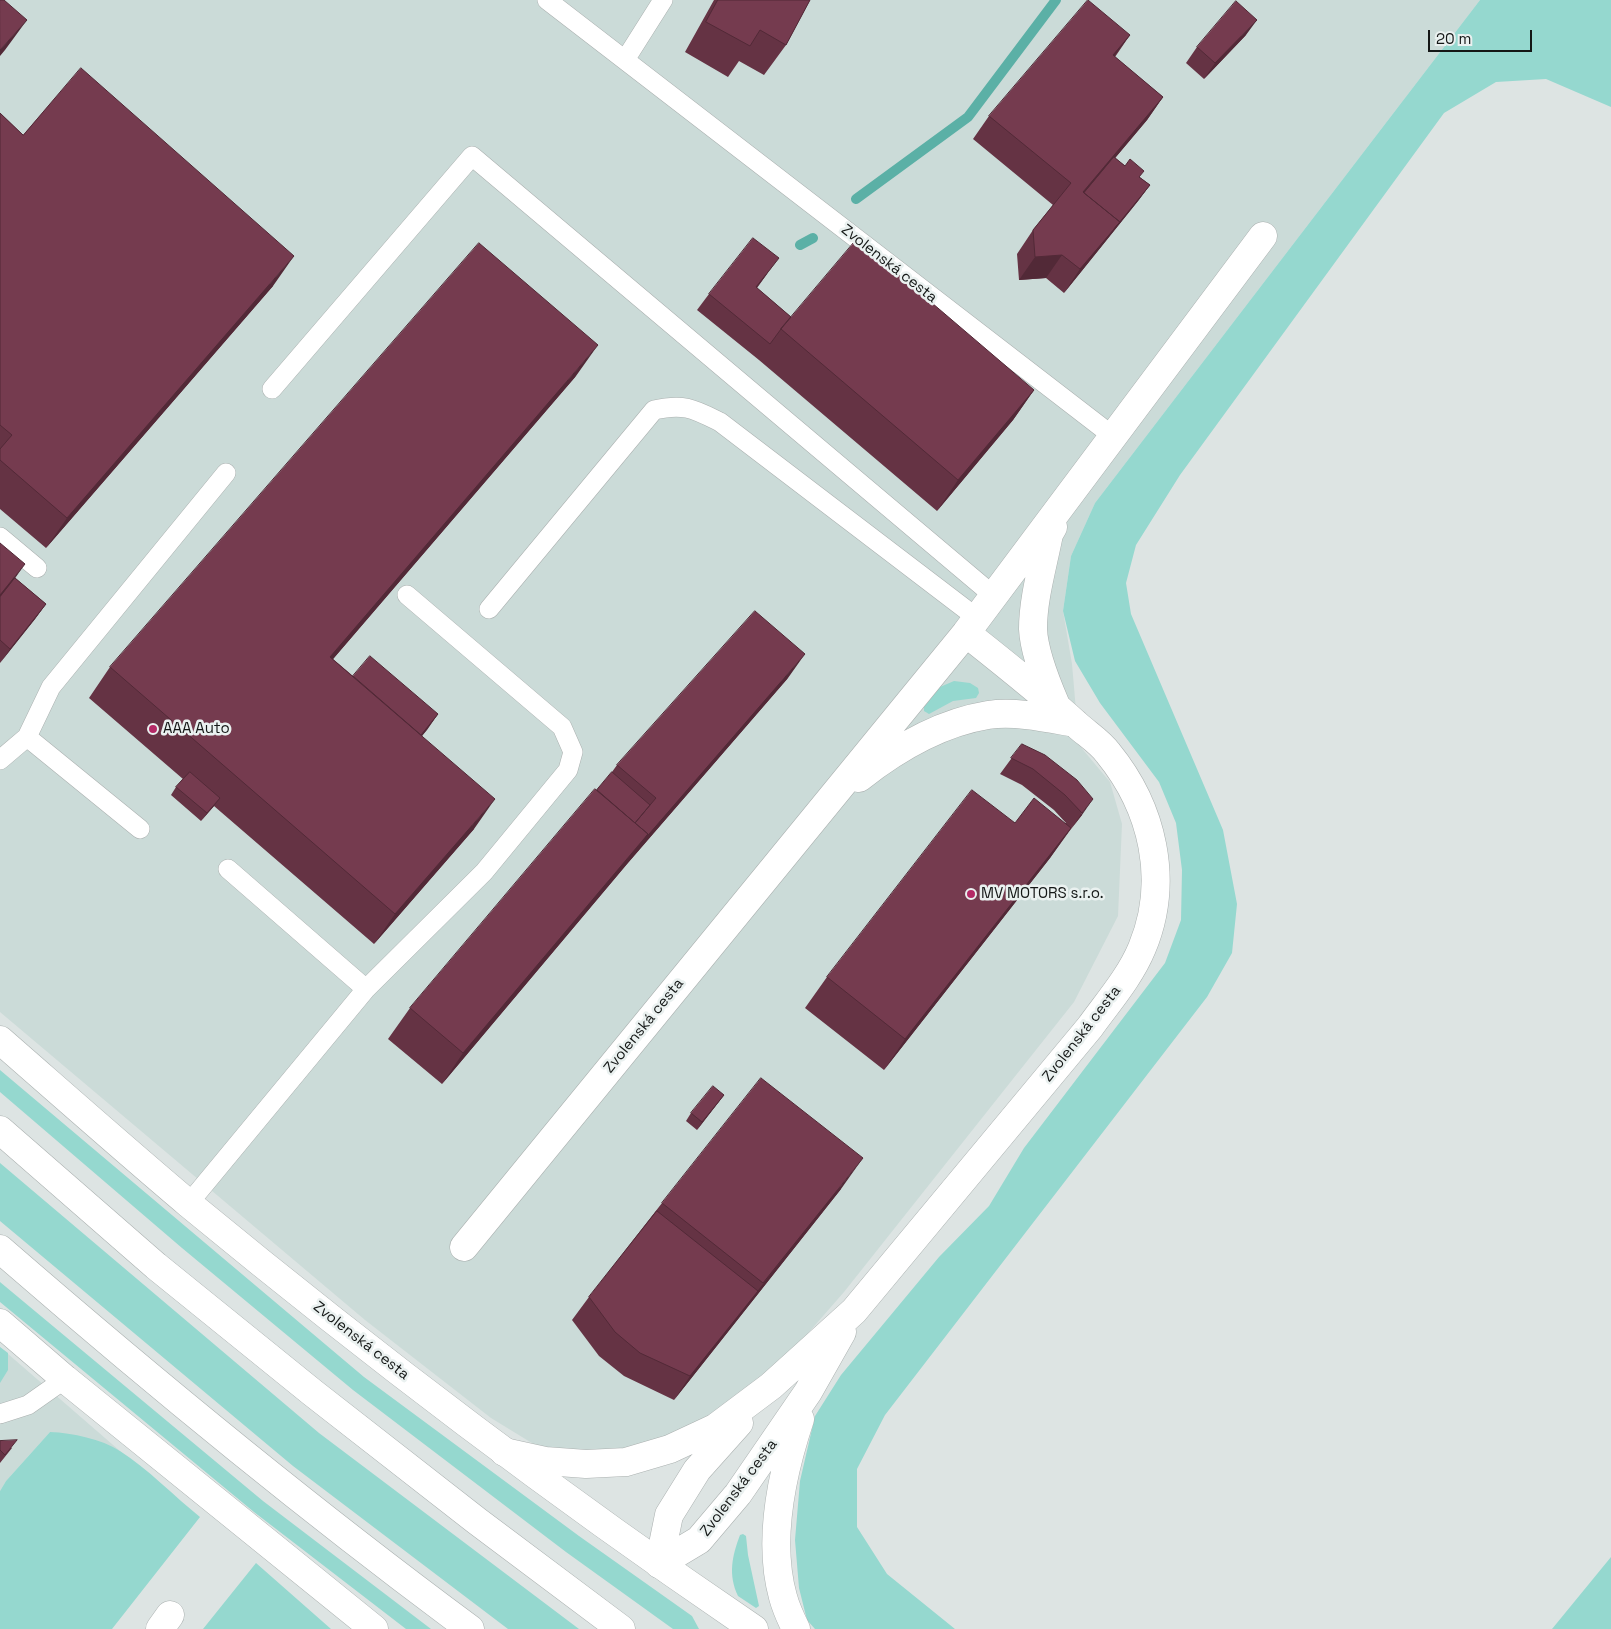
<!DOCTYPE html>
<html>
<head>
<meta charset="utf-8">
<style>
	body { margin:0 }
	#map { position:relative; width:1611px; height:1629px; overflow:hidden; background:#dde4e3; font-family:"Space Grotesk",sans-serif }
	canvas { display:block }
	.scale { position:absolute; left:1428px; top:30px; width:104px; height:22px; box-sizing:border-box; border:2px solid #141716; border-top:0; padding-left:6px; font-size:15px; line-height:18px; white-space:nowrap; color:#141716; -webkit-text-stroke:4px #eaf1f0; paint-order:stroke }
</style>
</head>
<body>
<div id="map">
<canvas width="1611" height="1629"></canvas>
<div class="scale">20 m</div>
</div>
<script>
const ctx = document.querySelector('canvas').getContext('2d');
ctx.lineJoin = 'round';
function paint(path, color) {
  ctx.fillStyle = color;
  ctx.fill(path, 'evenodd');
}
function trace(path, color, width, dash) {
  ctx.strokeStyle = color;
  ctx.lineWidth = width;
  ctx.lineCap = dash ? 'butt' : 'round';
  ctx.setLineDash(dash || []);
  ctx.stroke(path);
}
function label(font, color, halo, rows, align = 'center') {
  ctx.font = font + ' "Space Grotesk",sans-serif';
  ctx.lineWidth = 5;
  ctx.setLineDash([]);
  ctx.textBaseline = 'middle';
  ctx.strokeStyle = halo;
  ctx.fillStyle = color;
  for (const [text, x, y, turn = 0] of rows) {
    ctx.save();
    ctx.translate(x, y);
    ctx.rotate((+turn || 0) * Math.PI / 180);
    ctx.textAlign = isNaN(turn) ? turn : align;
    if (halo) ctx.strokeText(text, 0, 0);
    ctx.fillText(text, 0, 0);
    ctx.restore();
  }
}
const built = new Path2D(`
	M 0,0 L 1480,0 L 1095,503 L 1071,556 L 1063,611 L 1072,664 L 1079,745 L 1110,782 L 1122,824 L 1118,916 L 1074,1002 L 844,1292 L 775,1371 L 706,1423 L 646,1447 L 590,1457 L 540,1448 L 491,1418 L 365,1320 L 0,1012 Z
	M 0,1347 L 120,1451 L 96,1441 L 50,1432 L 6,1481 L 0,1491 Z`);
const green = new Path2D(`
	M 1480,0 L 1611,0 L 1611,107 L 1546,79 L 1496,82 L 1444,113 L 1180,475 L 1136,545 L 1126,583 L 1131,614 L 1223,830 L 1237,904 L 1232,953 L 1207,997 L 885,1415 L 857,1469 L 857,1527 L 887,1574 L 955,1629 L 815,1629 L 807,1620 L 799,1588 L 795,1540 L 800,1481 L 815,1416 L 841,1375 L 939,1257 L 989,1206 L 1024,1148 L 1165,963 L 1181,920 L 1182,870 L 1176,823 L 1159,782 L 1100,703 L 1075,661 L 1063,611 L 1071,556 L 1095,503 Z
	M 954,681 L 970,683 L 978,688 L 979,693 L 976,698 L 953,701 L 929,714 L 924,711 L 924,707 L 940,687 Z
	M 0,1070 L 364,1377 L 579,1536 L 692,1616 L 699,1629 L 673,1629 L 566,1552 L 353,1390 L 182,1248 L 0,1092 Z
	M 0,1163 L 319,1433 L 579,1629 L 508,1629 L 293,1466 L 0,1221 Z
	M 0,1282 L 263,1501 L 431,1629 L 406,1629 L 254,1512 L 0,1302 Z
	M 0,1347 L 8,1353 L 8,1370 L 0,1383 Z
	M 50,1432 C 73,1433 101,1439 120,1451 C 147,1468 175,1497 200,1517 L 112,1629 L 0,1629 L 0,1491 L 6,1481 Z
	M 743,1534 L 746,1536 L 748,1555 L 759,1606 L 756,1608 L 738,1596 C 728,1575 732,1556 740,1535 Z
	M 1611,1557 L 1611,1629 L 1552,1629 Z
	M 256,1563 L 331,1629 L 203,1629 Z`);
const stream = new Path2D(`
	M 856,199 L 968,117 L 1056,0
	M 800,245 L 813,238`);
const service = new Path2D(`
	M 547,0 L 1114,437
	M 625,60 L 663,0
	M 272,389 L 472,156 L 994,596
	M 0,537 L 37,568
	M 489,609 L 654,410 C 684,403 694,409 720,422 L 977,618
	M 27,737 L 51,687 L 226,473
	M 0,760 L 27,737 L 140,829
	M 366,989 L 484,872 L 568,770 L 573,752 L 562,727 L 407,595
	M 189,1203 L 366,989 L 228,869
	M 0,1414 L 28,1405 L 65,1379`);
const minor = new Path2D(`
	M 1053,527 L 1049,534 C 1043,565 1033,598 1033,629 C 1034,652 1046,682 1055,703
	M 859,778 C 897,748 939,723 988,715 C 1016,711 1047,718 1075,723
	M 464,1247 L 966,633 L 1263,236
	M 0,1323 L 65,1379 L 374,1629
	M 504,1452 L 545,1461 L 586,1464 L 626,1462 L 670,1449 L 715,1428 L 771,1386 L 854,1311 L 1090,1027 C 1108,1002 1130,977 1142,948 C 1170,881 1153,808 1108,753 C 1100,742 1087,734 1077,725 C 1041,692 1004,663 966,633
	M 659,1564 L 699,1540 L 738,1494 L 808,1392 L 842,1332
	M 659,1564 L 669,1515 L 697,1470 L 739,1423
	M 160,1629 L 170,1615
	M 796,1629 C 791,1619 786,1608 783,1597 C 767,1540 782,1473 800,1419`);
const primary = new Path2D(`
	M 0,1040 C 63,1095 125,1150 189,1204 C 371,1354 559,1497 754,1629`);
const motorway = new Path2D(`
	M 0,1130 L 156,1266 L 313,1393 L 477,1521 L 621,1629
	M 0,1249 C 152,1381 308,1509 470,1629`);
const wall = new Path2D(`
	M 714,0 L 810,0 L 786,45 L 764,75 L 739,61 L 728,77 L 685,52 Z
	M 1130,35 L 1115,57 L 1163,97 L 1147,120 L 1115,158 L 1150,185 L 1138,201 L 1064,293 L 1046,278 L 1019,280 L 1017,254 L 1033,230 L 1053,205 L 973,139 L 989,116 Z
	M 1246,35 L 1204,79 L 1186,63 L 1197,47 Z
	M 0,113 L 23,135 L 273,286 L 46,548 L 0,509 Z
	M 767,274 L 757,288 L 791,317 L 1034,390 L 1013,420 L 937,511 L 759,360 L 697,310 L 709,294 Z
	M 576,376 L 333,659 L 353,676 L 438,714 L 422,736 L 474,829 L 374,944 L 214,806 L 201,821 L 171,795 L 176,787 L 183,779 L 89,698 L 110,667 Z
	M 0,543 L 15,578 L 46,604 L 35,619 L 0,663 Z
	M 788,678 L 627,864 L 442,1084 L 388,1039 L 410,1008 L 612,772 L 617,765 Z
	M 1022,744 L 1077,780 L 1082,815 L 1071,829 L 1050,858 L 884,1070 L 805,1008 L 827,977 L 1015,823 L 1066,823 L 1054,810 L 1022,785 L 1000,774 Z
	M 724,1095 L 697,1130 L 686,1121 L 691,1113 Z
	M 841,1189 L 674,1400 L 624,1376 L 599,1356 L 572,1320 L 589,1297 L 662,1203 Z
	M 0,1441 L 12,1448 L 0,1463 Z`);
const shadedWall = new Path2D(`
	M 27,20 L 5,50 L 0,56 L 0,50 Z
	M 1257,20 L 1246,35 L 1204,79 L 1215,63 Z
	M 1130,35 L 1113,58 L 1113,55 Z
	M 1163,97 L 1147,120 L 1079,201 L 1083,192 Z
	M 1150,185 L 1138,201 L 1064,293 L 1080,269 Z
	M 1062,255 L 1046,278 L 1019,280 L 1035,257 Z
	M 294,256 L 273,286 L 46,548 L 67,518 Z
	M 779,258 L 767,274 L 745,303 L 756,287 Z
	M 598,345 L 576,376 L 309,687 L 330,657 Z
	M 1034,390 L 1013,420 L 937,511 L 958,480 Z
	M 25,564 L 4,594 L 0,599 L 0,595 Z
	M 46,604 L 35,619 L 0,663 L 10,649 Z
	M 805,654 L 788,678 L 627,864 L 442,1084 L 463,1053 L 648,834 Z
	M 438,714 L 427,730 L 398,764 L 409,748 Z
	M 220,798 L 214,806 L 201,821 L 207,813 Z
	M 495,799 L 474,829 L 374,944 L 395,914 Z
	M 1093,799 L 1082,815 L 1071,829 L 1082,813 Z
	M 1071,828 L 1050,858 L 884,1070 L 905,1039 Z
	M 724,1095 L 718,1103 L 697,1130 L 702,1122 Z
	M 863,1158 L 841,1189 L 674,1400 L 690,1376 Z`);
const building = new Path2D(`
	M 0,0 L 4,0 L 27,20 L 0,50 Z
	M 718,0 L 810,0 L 786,45 L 760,30 L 750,46 L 706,22 Z
	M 1088,0 L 1130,35 L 1113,55 L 1163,97 L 1083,192 L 1120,222 L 1080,269 L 1062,255 L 1035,257 L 1033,230 L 1071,183 L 989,116 Z
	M 1236,1 L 1257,20 L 1215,63 L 1197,47 Z
	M 81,68 L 294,256 L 67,518 L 0,460 L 0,449 L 12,435 L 0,425 L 0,113 L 23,135 Z
	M 1114,157 L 1125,166 L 1130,159 L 1144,171 L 1139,177 L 1150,185 L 1114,229 L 1120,222 L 1084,193 Z
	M 753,238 L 779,258 L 756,287 L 791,317 L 781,329 L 770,344 L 709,294 Z
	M 857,239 L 1034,390 L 958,480 L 781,329 Z
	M 479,243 L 598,345 L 330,657 L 495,799 L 395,914 L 110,667 Z
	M 0,543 L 25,564 L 0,595 Z
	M 15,578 L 46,604 L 10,649 L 0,640 L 0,597 Z
	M 755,611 L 805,654 L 643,841 L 648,834 L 635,823 L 656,798 L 617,765 Z
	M 370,656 L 438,714 L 421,735 L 353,676 Z
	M 1022,744 L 1045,755 L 1077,780 L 1093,799 L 1082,813 L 1065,795 L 1033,769 L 1011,758 Z
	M 190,772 L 220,798 L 207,813 L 176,787 Z
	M 612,772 L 650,805 L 635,823 L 597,790 Z
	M 595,789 L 648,834 L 463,1053 L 410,1008 Z
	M 972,790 L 1015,823 L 1034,798 L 1071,828 L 905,1039 L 827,977 Z
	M 761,1078 L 863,1158 L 763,1283 L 662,1203 Z
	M 713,1086 L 724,1095 L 702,1122 L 691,1113 Z
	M 657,1211 L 758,1291 L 690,1376 L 640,1353 L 615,1332 L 589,1297 Z
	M 17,1440 L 5,1455 L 0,1450 L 0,1441 Z`);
const markers = [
	[153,729,5,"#b42966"],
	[971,894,5,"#b42966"]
];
const streetNames = [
	["Zvolenská cesta",889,264,38],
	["Zvolenská cesta",644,1026,-51],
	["Zvolenská cesta",1082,1034,-52],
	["Zvolenská cesta",361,1341,38],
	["Zvolenská cesta",739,1488,-53]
];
const poiNames = [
	["AAA Auto",163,729],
	["MV MOTORS s.r.o.",981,894]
];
paint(built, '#cbdbd8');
paint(green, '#95d8cf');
trace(stream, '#5bb0a6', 10);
trace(service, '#abb1b0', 20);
trace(minor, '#abb1b0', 29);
trace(primary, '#abb1b0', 29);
trace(motorway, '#abb1b0', 29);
trace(service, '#fff', 19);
trace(minor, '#fff', 28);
trace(primary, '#fff', 28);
trace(motorway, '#fff', 28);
paint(wall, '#653344');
paint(shadedWall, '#522937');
paint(building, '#753b4f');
trace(building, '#522937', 1);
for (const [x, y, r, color] of markers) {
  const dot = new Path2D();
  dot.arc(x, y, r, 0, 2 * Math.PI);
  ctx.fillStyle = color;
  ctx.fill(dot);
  trace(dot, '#eaf1f0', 2);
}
label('15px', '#141716', '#eaf1f0', streetNames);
label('15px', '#141716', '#eaf1f0', poiNames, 'left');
</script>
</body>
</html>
